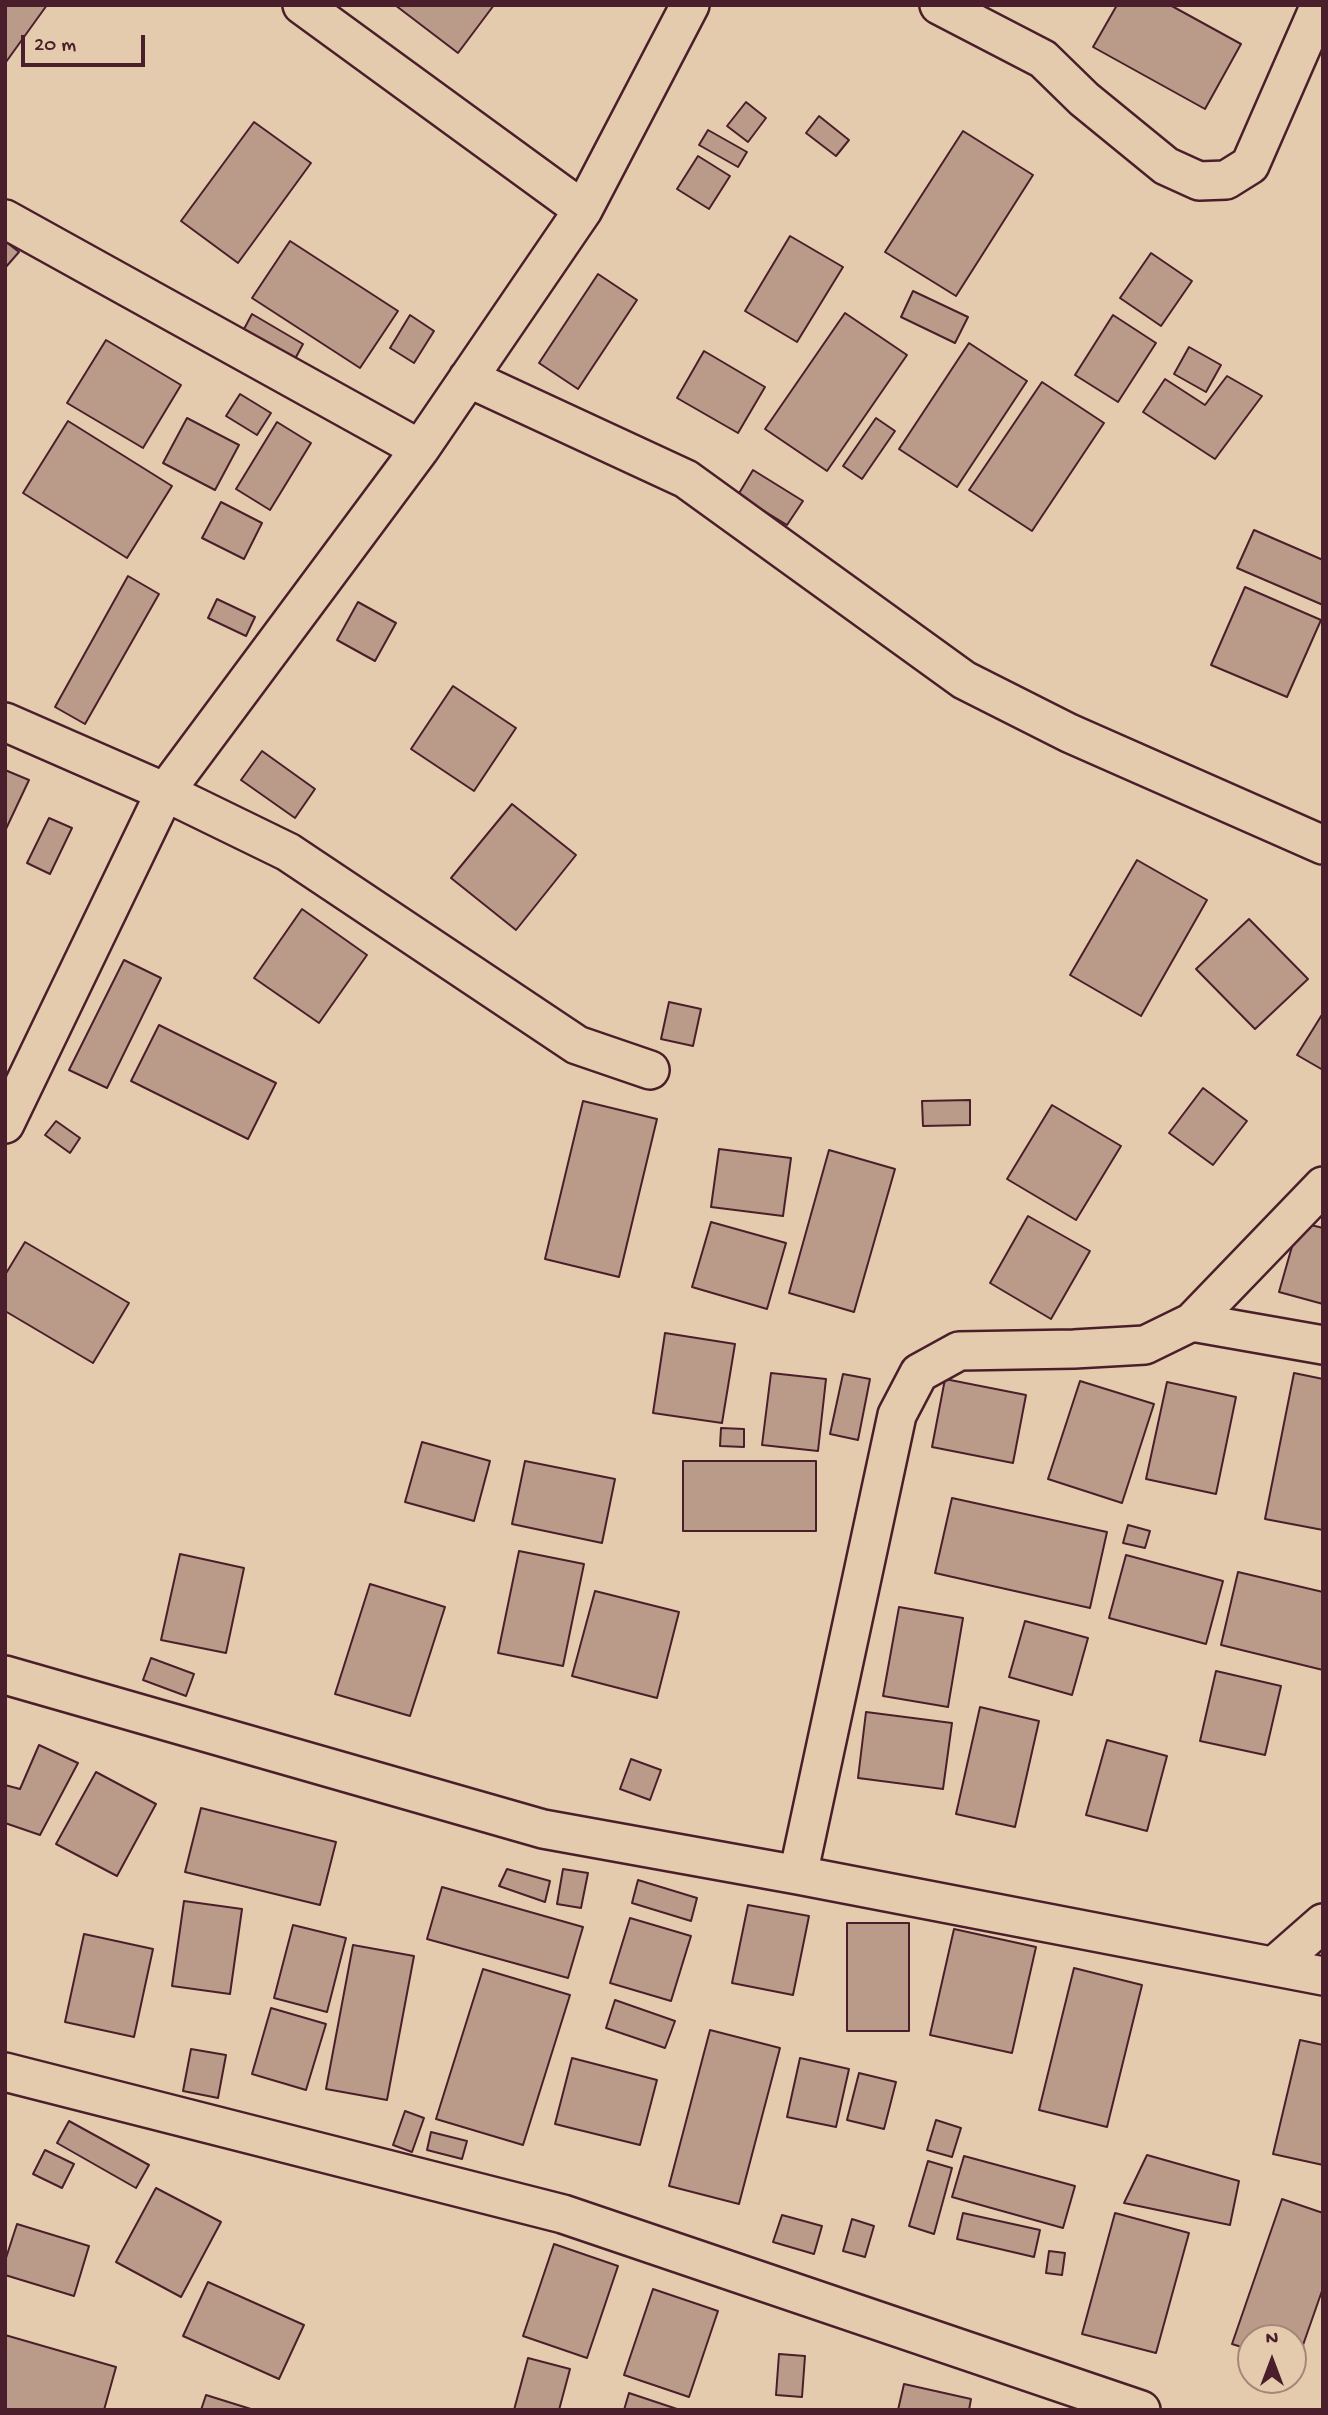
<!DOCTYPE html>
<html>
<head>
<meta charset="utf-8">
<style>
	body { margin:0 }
	#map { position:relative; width:1328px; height:2415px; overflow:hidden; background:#e5cbad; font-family:"Gochi Hand",sans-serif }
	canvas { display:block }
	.frame { position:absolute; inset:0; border:7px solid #4a1f2b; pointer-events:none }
	.north { position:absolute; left:1237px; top:2324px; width:70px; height:70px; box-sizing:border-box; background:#e5cbad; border:2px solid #a78679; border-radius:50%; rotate:0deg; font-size:19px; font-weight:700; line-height:28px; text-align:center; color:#4a1f2b }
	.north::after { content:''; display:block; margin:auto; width:24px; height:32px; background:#4a1f2b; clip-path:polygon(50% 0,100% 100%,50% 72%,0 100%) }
	.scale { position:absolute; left:21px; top:35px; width:124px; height:32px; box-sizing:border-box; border:4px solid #4a1f2b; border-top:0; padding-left:9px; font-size:21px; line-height:24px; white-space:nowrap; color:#4a1f2b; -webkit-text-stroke:5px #e5cbad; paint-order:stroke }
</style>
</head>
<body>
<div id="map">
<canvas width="1328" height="2415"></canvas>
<div class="frame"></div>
<div class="north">N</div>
<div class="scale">20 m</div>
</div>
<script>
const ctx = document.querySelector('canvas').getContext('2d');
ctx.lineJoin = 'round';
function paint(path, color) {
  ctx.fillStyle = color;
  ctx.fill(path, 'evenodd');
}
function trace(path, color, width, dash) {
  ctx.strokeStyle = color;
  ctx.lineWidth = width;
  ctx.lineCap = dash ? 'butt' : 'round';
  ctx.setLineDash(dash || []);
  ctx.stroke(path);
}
const building = new Path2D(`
	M 5,5 L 47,5 L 6,62 L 5,62 Z
	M 395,5 L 494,5 L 458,53 Z
	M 1117,5 L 1170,5 L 1241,44 L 1205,109 L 1093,47 Z
	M 746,102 L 766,118 L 748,142 L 727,126 Z
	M 819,116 L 849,140 L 836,156 L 806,133 Z
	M 254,122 L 311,163 L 238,263 L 181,221 Z
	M 708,130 L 747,152 L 738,167 L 699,145 Z
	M 963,131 L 1033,175 L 956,296 L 885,252 Z
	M 698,156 L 730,176 L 709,209 L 677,189 Z
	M 790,236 L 843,267 L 797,342 L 745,311 Z
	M 5,241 L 19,252 L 5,268 Z
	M 290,241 L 398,311 L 360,368 L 252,298 Z
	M 1151,253 L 1192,281 L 1161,326 L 1120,298 Z
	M 598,274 L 637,300 L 578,389 L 539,363 Z
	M 913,291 L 968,317 L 955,343 L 901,317 Z
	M 845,313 L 907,355 L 827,471 L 765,429 Z
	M 252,314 L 303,344 L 295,359 L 244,329 Z
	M 410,315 L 434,331 L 414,363 L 390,348 Z
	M 1113,315 L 1156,343 L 1118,402 L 1075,375 Z
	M 106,340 L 181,385 L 143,448 L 67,403 Z
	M 969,343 L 1027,381 L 957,487 L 899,449 Z
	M 1189,347 L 1221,365 L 1206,392 L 1174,374 Z
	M 704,351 L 765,387 L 738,433 L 677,398 Z
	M 1227,376 L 1262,396 L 1215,459 L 1143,412 L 1165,379 L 1205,405 Z
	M 1042,382 L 1104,423 L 1032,531 L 969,490 Z
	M 240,394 L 271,413 L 257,435 L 226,416 Z
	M 187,418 L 239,445 L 215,490 L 163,463 Z
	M 876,418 L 895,431 L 862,479 L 843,466 Z
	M 68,421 L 172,486 L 127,558 L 23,493 Z
	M 277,422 L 311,443 L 270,510 L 236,489 Z
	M 753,470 L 803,501 L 787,525 L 738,495 Z
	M 221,502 L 262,523 L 244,559 L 202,538 Z
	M 1254,530 L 1323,560 L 1323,605 L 1237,568 Z
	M 128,576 L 159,594 L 85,724 L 55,707 Z
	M 1245,587 L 1321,620 L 1287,697 L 1211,665 Z
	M 217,599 L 255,617 L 246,636 L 208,618 Z
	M 358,602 L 396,623 L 375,661 L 337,640 Z
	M 453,686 L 516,728 L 474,791 L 411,749 Z
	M 262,751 L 315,789 L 295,818 L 241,780 Z
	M 5,770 L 29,780 L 5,831 Z
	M 512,804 L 576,855 L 516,930 L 451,878 Z
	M 49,818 L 72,828 L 50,874 L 27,863 Z
	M 1137,860 L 1207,900 L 1141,1016 L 1070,975 Z
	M 302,909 L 367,955 L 319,1023 L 254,978 Z
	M 1249,919 L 1308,979 L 1255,1029 L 1196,969 Z
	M 124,960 L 161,978 L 107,1088 L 69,1070 Z
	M 669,1002 L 701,1009 L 693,1046 L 661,1039 Z
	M 1323,1013 L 1323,1070 L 1297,1055 Z
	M 159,1025 L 276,1083 L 248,1139 L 131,1081 Z
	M 1203,1088 L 1247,1121 L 1213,1165 L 1169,1133 Z
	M 970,1100 L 970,1125 L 923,1126 L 922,1101 Z
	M 583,1101 L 657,1119 L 619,1277 L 545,1259 Z
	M 1052,1105 L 1121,1146 L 1076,1220 L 1007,1179 Z
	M 56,1121 L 80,1138 L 70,1153 L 45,1135 Z
	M 719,1149 L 791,1158 L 783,1216 L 711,1207 Z
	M 829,1150 L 895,1169 L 854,1312 L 789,1293 Z
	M 1028,1216 L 1090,1251 L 1051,1319 L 990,1283 Z
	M 711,1222 L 786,1243 L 767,1309 L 692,1287 Z
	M 1299,1222 L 1323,1228 L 1323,1304 L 1279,1292 Z
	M 25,1242 L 129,1303 L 93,1363 L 5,1311 L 5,1275 Z
	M 665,1333 L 735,1344 L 722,1423 L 653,1413 Z
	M 771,1373 L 826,1379 L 818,1451 L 762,1445 Z
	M 1294,1373 L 1323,1379 L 1323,1530 L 1265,1519 Z
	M 843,1374 L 870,1379 L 858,1440 L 830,1434 Z
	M 945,1379 L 1026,1395 L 1013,1463 L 932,1447 Z
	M 1080,1381 L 1154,1404 L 1122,1503 L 1048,1479 Z
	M 1167,1382 L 1236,1397 L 1216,1494 L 1146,1479 Z
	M 721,1428 L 744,1429 L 744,1447 L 720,1446 Z
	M 422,1442 L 490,1461 L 474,1521 L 405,1502 Z
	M 525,1461 L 615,1479 L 602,1543 L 512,1524 Z
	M 683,1461 L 816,1461 L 816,1531 L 683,1531 Z
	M 952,1498 L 1107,1532 L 1090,1608 L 935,1573 Z
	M 1128,1525 L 1150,1531 L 1145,1548 L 1123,1543 Z
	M 519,1551 L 584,1564 L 563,1666 L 498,1653 Z
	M 180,1554 L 244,1568 L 226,1653 L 161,1640 Z
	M 1126,1555 L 1223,1581 L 1206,1644 L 1109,1618 Z
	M 1238,1572 L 1323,1592 L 1323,1670 L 1221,1645 Z
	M 370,1584 L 445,1607 L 410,1716 L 335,1694 Z
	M 595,1591 L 679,1612 L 657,1698 L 572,1676 Z
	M 899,1607 L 963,1618 L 948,1707 L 883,1696 Z
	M 1025,1621 L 1088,1638 L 1072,1695 L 1009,1677 Z
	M 151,1658 L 194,1674 L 186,1696 L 143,1680 Z
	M 1216,1671 L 1281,1686 L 1265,1755 L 1200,1741 Z
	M 980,1707 L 1039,1721 L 1015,1827 L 956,1814 Z
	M 866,1712 L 952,1723 L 943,1789 L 858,1778 Z
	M 1107,1740 L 1167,1756 L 1147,1831 L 1086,1815 Z
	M 39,1745 L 78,1763 L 40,1835 L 5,1823 L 5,1785 L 20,1789 Z
	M 631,1759 L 661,1770 L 650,1800 L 620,1789 Z
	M 96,1772 L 156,1804 L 117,1876 L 56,1844 Z
	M 201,1808 L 336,1842 L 320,1905 L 185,1872 Z
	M 507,1869 L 550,1881 L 545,1902 L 499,1886 Z
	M 563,1869 L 588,1873 L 581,1908 L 557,1904 Z
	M 638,1880 L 697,1898 L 691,1921 L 632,1903 Z
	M 442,1887 L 583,1927 L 568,1978 L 427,1939 Z
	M 184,1901 L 242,1909 L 230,1994 L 172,1986 Z
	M 748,1905 L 809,1916 L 793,1995 L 732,1983 Z
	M 630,1918 L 691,1936 L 671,2001 L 610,1983 Z
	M 847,1923 L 909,1923 L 909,2031 L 847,2031 Z
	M 293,1925 L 346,1938 L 327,2012 L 274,1998 Z
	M 954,1929 L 1036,1947 L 1012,2053 L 930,2035 Z
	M 84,1934 L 153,1949 L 134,2037 L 65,2022 Z
	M 353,1945 L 414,1956 L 387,2100 L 326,2089 Z
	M 1074,1968 L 1142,1985 L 1107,2127 L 1039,2110 Z
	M 483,1969 L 570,1995 L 523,2145 L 436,2119 Z
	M 615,2000 L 675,2021 L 665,2048 L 606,2028 Z
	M 271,2008 L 326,2024 L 306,2090 L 252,2074 Z
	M 710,2030 L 780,2048 L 739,2204 L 669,2186 Z
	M 1300,2040 L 1323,2045 L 1323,2165 L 1273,2154 Z
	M 191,2049 L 226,2055 L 218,2098 L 183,2091 Z
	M 572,2058 L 657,2080 L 640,2145 L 555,2124 Z
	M 800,2058 L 849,2069 L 836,2127 L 787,2117 Z
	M 859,2073 L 896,2082 L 884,2129 L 847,2120 Z
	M 405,2111 L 424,2118 L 412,2152 L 393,2145 Z
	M 936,2120 L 961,2128 L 952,2157 L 927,2150 Z
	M 69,2121 L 149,2165 L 136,2188 L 57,2143 Z
	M 431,2132 L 467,2141 L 462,2159 L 427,2150 Z
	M 45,2150 L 74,2164 L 62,2188 L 33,2174 Z
	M 1147,2155 L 1239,2181 L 1230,2225 L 1124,2203 Z
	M 964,2156 L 1075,2186 L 1063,2228 L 952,2197 Z
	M 928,2161 L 952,2168 L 934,2234 L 909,2226 Z
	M 156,2188 L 221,2222 L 181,2297 L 116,2262 Z
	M 1282,2199 L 1323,2213 L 1323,2288 L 1296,2365 L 1293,2364 L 1293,2338 L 1251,2338 L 1251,2350 L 1232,2344 Z
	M 963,2213 L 1040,2230 L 1034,2257 L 957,2239 Z
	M 1115,2213 L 1189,2233 L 1156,2353 L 1082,2334 Z
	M 782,2215 L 822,2226 L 814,2254 L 773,2242 Z
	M 852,2219 L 874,2226 L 865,2257 L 843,2251 Z
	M 17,2224 L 89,2246 L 74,2296 L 5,2275 L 5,2261 Z
	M 554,2244 L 618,2266 L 587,2358 L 523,2336 Z
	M 1049,2251 L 1065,2253 L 1062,2275 L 1046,2273 Z
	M 208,2282 L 304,2325 L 279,2379 L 183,2336 Z
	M 653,2289 L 718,2311 L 689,2397 L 624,2375 Z
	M 5,2335 L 116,2367 L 104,2410 L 5,2410 Z
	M 779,2354 L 805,2356 L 802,2397 L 776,2395 Z
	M 528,2358 L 570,2369 L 559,2410 L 514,2410 Z
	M 904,2384 L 971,2399 L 969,2410 L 898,2410 Z
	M 629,2393 L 680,2410 L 624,2410 Z
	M 206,2395 L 254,2410 L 201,2410 Z`);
const minor = new Path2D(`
	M 302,5 L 583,210
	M 939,5 L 1043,59 L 1084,99 L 1166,166 L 1199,181 L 1226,180 L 1250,165 L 1320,5
	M 5,219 L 420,449
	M 468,378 L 686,479 L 964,680 L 1069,733 L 1323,845
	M 5,722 L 165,792 L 288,852 L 577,1045 L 650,1070
	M 5,1124 L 165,792 L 420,449 L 583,210 L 690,5
	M 1192,1322 L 1323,1345
	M 5,1675 L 543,1829 L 798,1875 L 1323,1976
	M 798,1875 L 897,1415 L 919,1373 L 959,1351 L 1074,1349 L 1145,1345 L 1192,1322 L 1323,1186
	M 1274,1966 L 1323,1923
	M 5,2072 L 563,2214 L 1141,2410`);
paint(building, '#ba9b89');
trace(building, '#4a1f2b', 2);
trace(minor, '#4a1f2b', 42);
trace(minor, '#e5cbad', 37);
</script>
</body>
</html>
